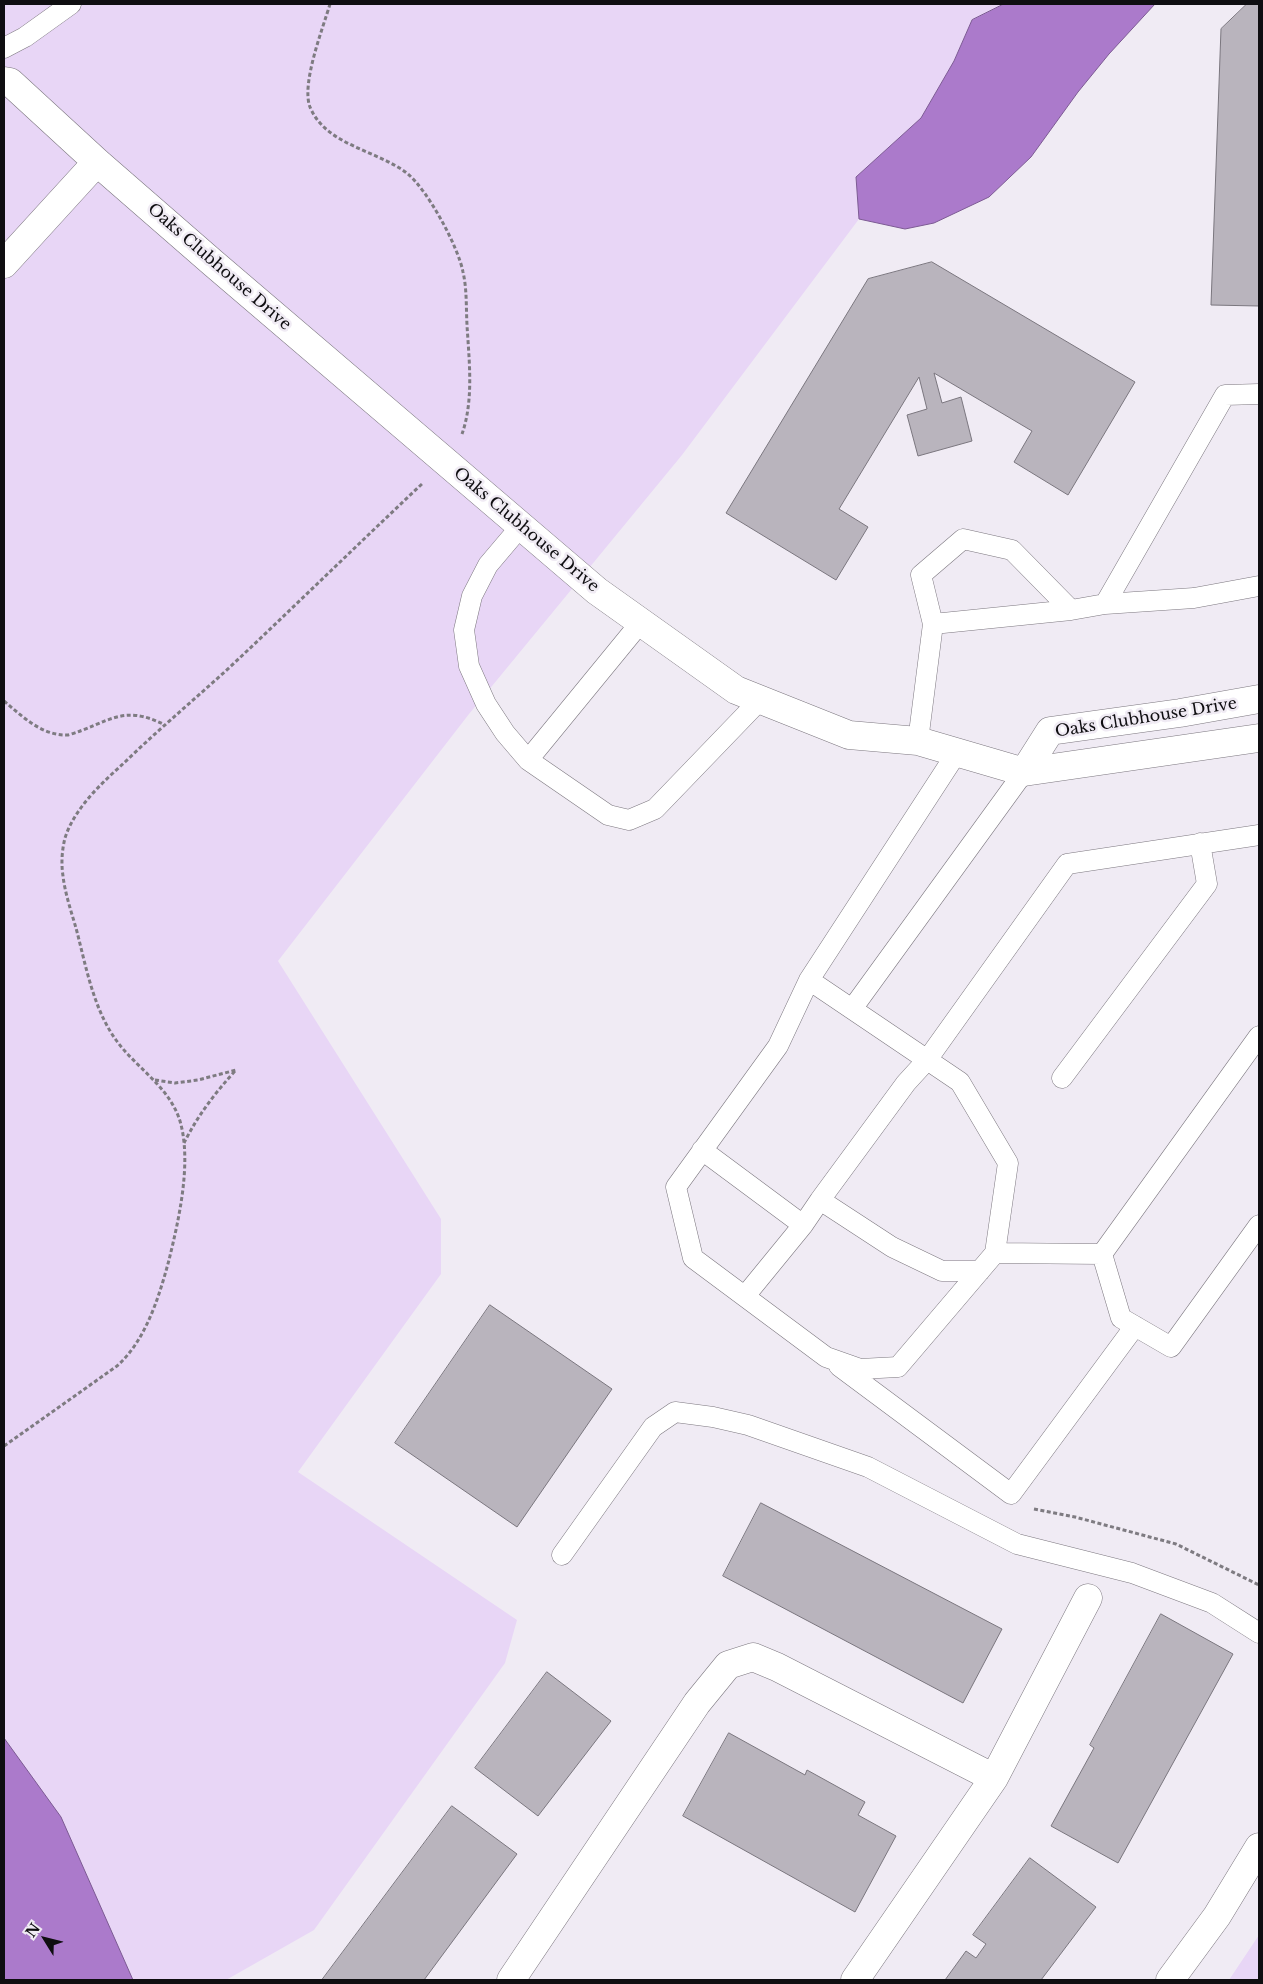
<!DOCTYPE html>
<html>
<head>
<meta charset="utf-8">
<style>
	body { margin:0 }
	#map { position:relative; width:1263px; height:1984px; overflow:hidden; background:#f0ebf4; font-family:"Libre Baskerville",serif }
	canvas { display:block }
	.frame { position:absolute; inset:0; border:5px solid #0f0e11; pointer-events:none }
	.north { position:absolute; left:20px; top:1914px; width:50px; height:50px; -webkit-text-stroke:4px #f0ebf4; paint-order:stroke; rotate:306deg; font-size:14px; font-weight:700; line-height:20px; text-align:center; color:#0f0e11 }
	.north::after { content:''; display:block; margin:auto; width:18px; height:22px; background:#0f0e11; clip-path:polygon(50% 0,100% 100%,50% 72%,0 100%) }
</style>
</head>
<body>
<div id="map">
<canvas width="1263" height="1984"></canvas>
<div class="frame"></div>
<div class="north">N</div>
</div>
<script>
const ctx = document.querySelector('canvas').getContext('2d');
ctx.lineJoin = 'round';
function paint(path, color) {
  ctx.fillStyle = color;
  ctx.fill(path, 'evenodd');
}
function trace(path, color, width, dash) {
  ctx.strokeStyle = color;
  ctx.lineWidth = width;
  ctx.lineCap = dash ? 'butt' : 'round';
  ctx.setLineDash(dash || []);
  ctx.stroke(path);
}
function label(font, color, halo, rows, align = 'center') {
  ctx.font = font + ' "Libre Baskerville",serif';
  ctx.lineWidth = 5;
  ctx.setLineDash([]);
  ctx.textBaseline = 'middle';
  ctx.strokeStyle = halo;
  ctx.fillStyle = color;
  for (const [text, x, y, turn = 0] of rows) {
    ctx.save();
    ctx.translate(x, y);
    ctx.rotate((+turn || 0) * Math.PI / 180);
    ctx.textAlign = isNaN(turn) ? turn : align;
    if (halo) ctx.strokeText(text, 0, 0);
    ctx.fillText(text, 0, 0);
    ctx.restore();
  }
}
const green = new Path2D(`
	M 4,4 L 1004,4 L 972,20 L 954,61 L 921,118 L 856,177 L 859,219 L 682,455 L 469,714 L 278,961 L 441,1219 L 441,1274 L 298,1472 L 517,1620 L 505,1663 L 314,1930 L 226,1980 L 4,1980 Z
	M 1259,1935 L 1259,1980 L 1229,1980 Z`);
const water = new Path2D(`
	M 1004,4 L 1155,4 L 1109,54 L 1078,92 L 1031,157 L 989,197 L 934,223 L 905,229 L 859,219 L 856,177 L 921,118 L 954,61 L 972,20 Z
	M 4,1738 L 61,1817 L 133,1980 L 4,1980 Z`);
const building = new Path2D(`
	M 1247,4 L 1259,4 L 1259,306 L 1211,305 L 1221,29 Z
	M 932,262 L 1135,382 L 1068,495 L 1014,462 L 1032,431 L 934,373 L 942,403 L 961,397 L 972,441 L 918,456 L 907,415 L 927,409 L 919,377 L 839,509 L 868,527 L 836,580 L 726,513 L 868,279 Z
	M 490,1305 L 612,1389 L 517,1527 L 395,1443 Z
	M 761,1503 L 1002,1629 L 963,1703 L 723,1576 Z
	M 1161,1614 L 1233,1654 L 1118,1863 L 1051,1826 L 1094,1748 L 1090,1745 Z
	M 547,1672 L 611,1721 L 538,1816 L 475,1768 Z
	M 729,1733 L 805,1775 L 807,1770 L 865,1802 L 858,1815 L 896,1836 L 855,1912 L 683,1816 Z
	M 452,1806 L 517,1854 L 424,1980 L 322,1980 Z
	M 1030,1858 L 1096,1907 L 1041,1980 L 945,1980 L 966,1951 L 976,1958 L 986,1944 L 973,1935 Z`);
const path = new Path2D(`
	M 330,4 C 323,28 301,84 310,107 C 326,146 378,150 408,174 C 428,191 458,246 463,272 C 467,289 466,307 467,325 C 469,360 474,400 462,434
	M 4,701 C 23,717 42,736 68,735 C 109,723 122,703 165,725
	M 155,1080 L 175,1083 L 198,1080 L 236,1070 C 215,1093 198,1115 184,1143
	M 4,1446 L 117,1366 C 146,1340 159,1297 169,1260 C 179,1219 192,1162 180,1121 C 169,1086 136,1068 116,1040 C 93,1008 86,966 76,928 C 71,911 65,893 63,876 C 61,863 62,850 65,838 C 75,807 102,783 125,762 C 159,729 195,699 230,667 C 295,606 358,544 423,483
	M 1034,1509 L 1075,1517 L 1176,1544 L 1259,1585`);
const lane = new Path2D(`
	M 4,48 L 25,37 L 71,4
	M 521,526 L 488,565 L 472,596 L 464,630 L 469,666 L 486,704 L 505,733 L 528,760 L 608,815 L 629,820 L 655,809 L 760,700
	M 1105,604 L 1225,395 L 1259,394
	M 933,624 L 1071,610
	M 918,741 L 933,624 L 921,575 L 963,539 L 1012,550 L 1071,610 L 1105,604 L 1194,598 L 1259,586
	M 528,760 L 641,622
	M 809,980 L 960,1082 L 1008,1163 L 995,1253 L 898,1367 L 860,1369 L 826,1357 L 693,1258 L 676,1187 L 778,1046 L 809,980 L 956,754
	M 852,1009 L 1024,772
	M 1062,1078 L 1207,884 L 1200,843
	M 702,1150 L 803,1225 L 745,1296
	M 820,1200 L 906,1083 L 927,1060 L 1067,864 L 1259,835
	M 803,1225 L 820,1200 L 892,1247 L 942,1271 L 980,1271
	M 995,1253 L 1102,1254
	M 1102,1254 L 1121,1318 L 1171,1347 L 1259,1225
	M 1102,1254 L 1259,1036
	M 839,1366 L 1011,1494 L 1135,1326
	M 562,1555 L 653,1427 L 675,1412 L 713,1417 L 748,1425 L 868,1467 L 1017,1544 L 1132,1573 L 1212,1603 L 1259,1633`);
const street = new Path2D(`
	M 4,81 L 10,82 L 97,162 L 213,263 L 597,591 L 736,690 L 849,735 L 918,741 L 1024,772 L 1259,738
	M 4,264 L 97,162
	M 1024,772 L 1050,731 L 1180,713 L 1259,699
	M 511,1980 L 697,1703 L 728,1665 L 753,1657 L 777,1667 L 994,1778
	M 855,1980 L 994,1778 L 1088,1598
	M 1170,1980 L 1217,1916 L 1259,1847`);
const streetNames = [
	["Oaks Clubhouse Drive",219,267,41],
	["Oaks Clubhouse Drive",526,530,40],
	["Oaks Clubhouse Drive",1146,718,-9]
];
paint(green, '#e8d6f6');
paint(water, '#ab7acb');
trace(water, '#7c5a93', 1);
paint(building, '#b9b4bd');
trace(building, '#7a767e', 1);
trace(lane, '#7c777f', 21);
trace(street, '#7c777f', 29);
trace(path, '#7e7b81', 3, [4, 2.5]);
trace(lane, '#fff', 20);
trace(street, '#fff', 28);
label('16px', '#0f0e11', '#f0ebf4', streetNames);
</script>
</body>
</html>
